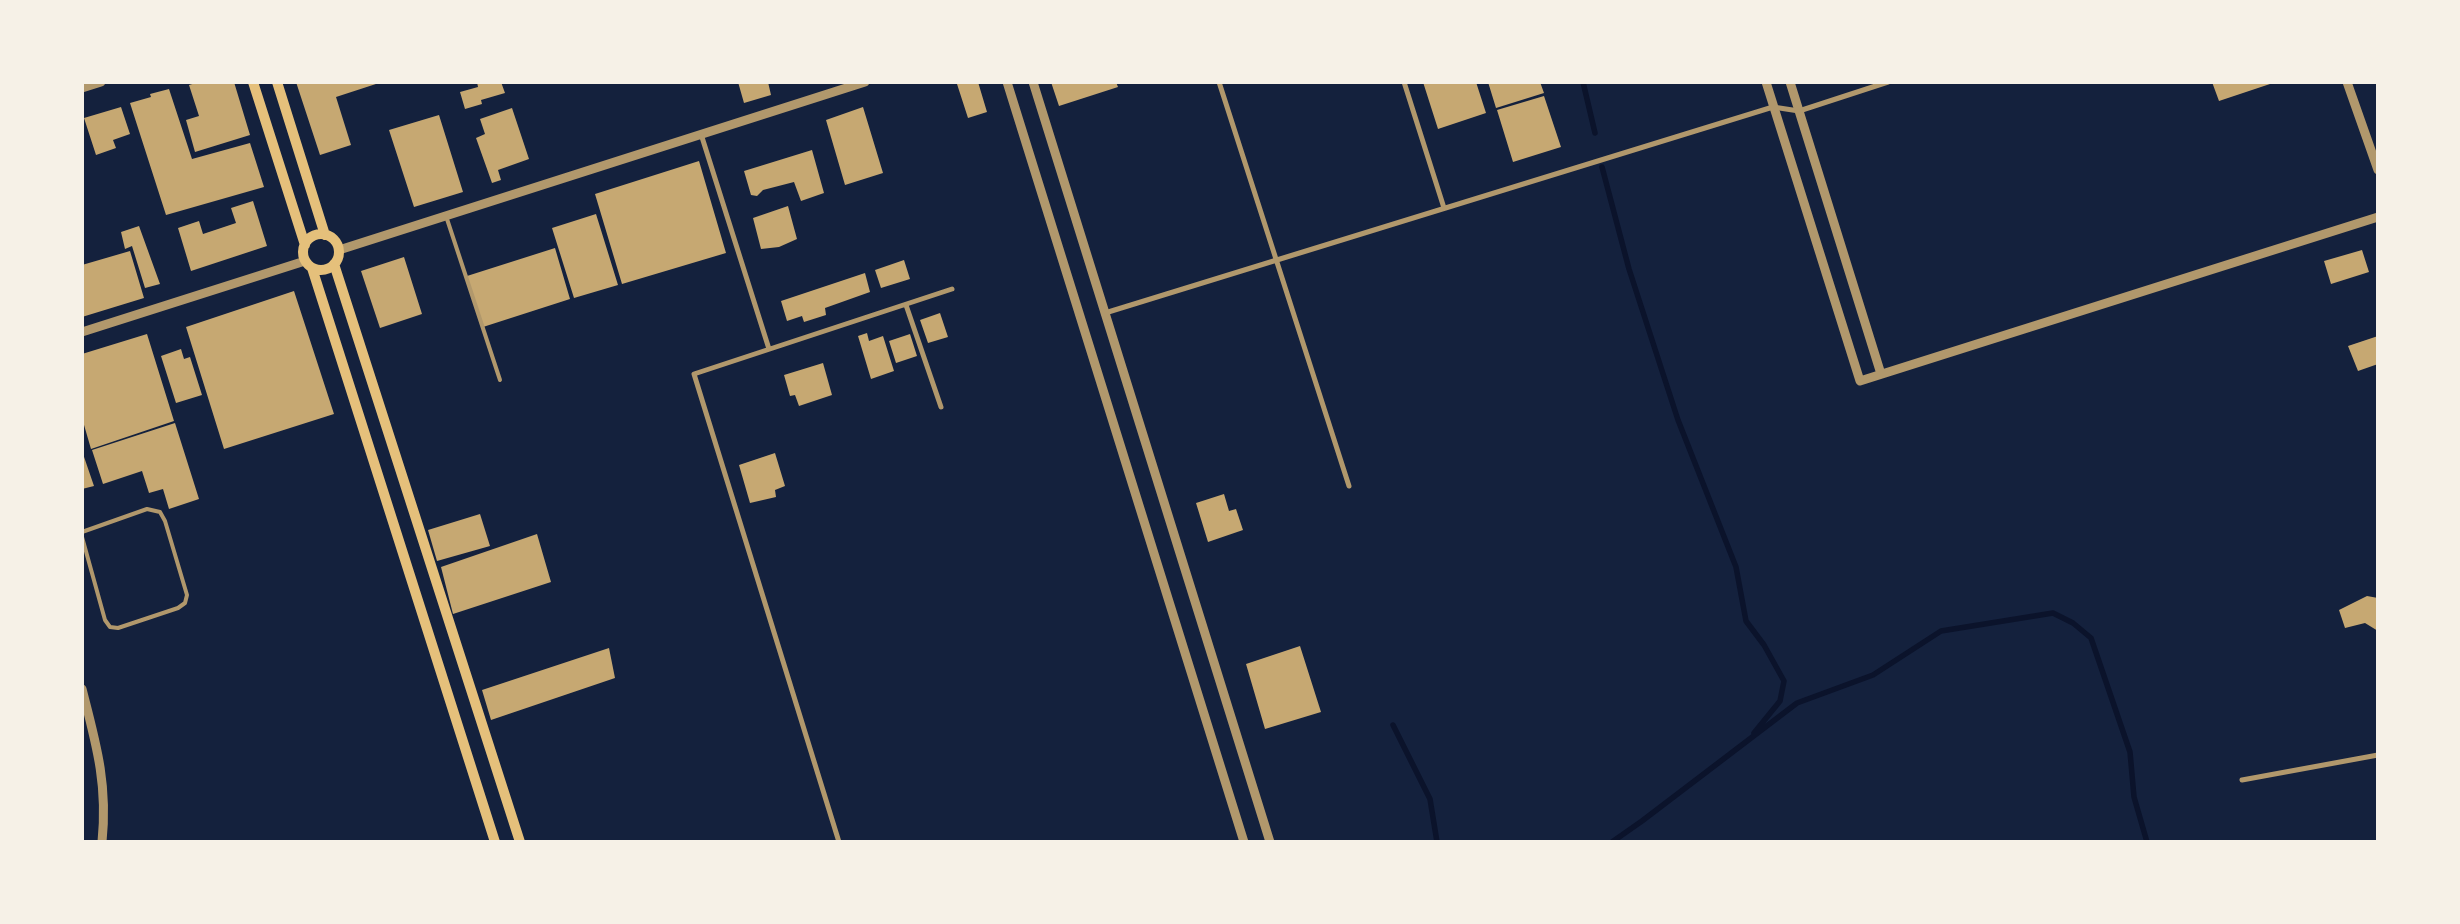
<!DOCTYPE html>
<html>
<head>
<meta charset="utf-8">
<style>
	body { margin:0 }
	#map { position:relative; width:2460px; height:924px; overflow:hidden; background:#14213d; font-family:"Varela Round",sans-serif }
	canvas { display:block }
	.frame { position:absolute; inset:0; border:84px solid #f6f1e7; pointer-events:none }
</style>
</head>
<body>
<div id="map">
<canvas width="2460" height="924"></canvas>
<div class="frame"></div>
</div>
<script>
const ctx = document.querySelector('canvas').getContext('2d');
ctx.lineJoin = 'round';
function trace(path, color, width, dash) {
  ctx.strokeStyle = color;
  ctx.lineWidth = width;
  ctx.lineCap = dash ? 'butt' : 'round';
  ctx.setLineDash(dash || []);
  ctx.stroke(path);
}
function paint(path, color) {
  ctx.fillStyle = color;
  ctx.fill(path, 'evenodd');
}
const stream = new Path2D(`
	M 1583,82 L 1595,133
	M 1602,167 L 1629,269 L 1678,420 L 1736,567 L 1746,621 L 1764,645 L 1784,681 L 1780,701 L 1754,733
	M 1393,725 L 1430,799 L 1437,842
	M 1612,842 L 1642,821 L 1797,703 L 1873,675 L 1941,631 L 2053,613 L 2073,623 L 2091,638 L 2130,752 L 2134,797 L 2147,842`);
const building = new Path2D(`
	M 199,82 L 234,82 L 250,135 L 195,152 L 186,120 L 199,116 L 189,85 Z
	M 296,82 L 379,82 L 379,83 L 336,97 L 351,145 L 320,155 Z
	M 477,82 L 501,82 L 505,93 L 481,100 L 482,104 L 465,109 L 460,92 L 478,87 Z
	M 738,82 L 768,82 L 771,95 L 744,103 Z
	M 962,82 L 978,82 L 987,112 L 968,118 L 957,84 Z
	M 1051,82 L 1116,82 L 1118,87 L 1059,106 Z
	M 1423,82 L 1476,82 L 1486,113 L 1438,129 Z
	M 1488,82 L 1540,82 L 1544,93 L 1496,108 Z
	M 2212,82 L 2273,82 L 2273,83 L 2219,101 Z
	M 169,89 L 192,159 L 250,143 L 264,187 L 166,215 L 130,103 L 151,97 L 150,94 Z
	M 1544,96 L 1561,147 L 1513,162 L 1497,110 Z
	M 121,107 L 130,134 L 113,140 L 116,148 L 96,155 L 84,118 Z
	M 863,107 L 883,173 L 845,185 L 826,120 Z
	M 512,108 L 529,159 L 498,170 L 501,180 L 492,183 L 476,138 L 485,134 L 480,119 Z
	M 439,115 L 463,192 L 414,207 L 389,130 Z
	M 812,150 L 824,193 L 801,201 L 794,182 L 763,190 L 757,196 L 751,195 L 744,171 Z
	M 699,161 L 726,253 L 622,284 L 595,194 Z
	M 253,201 L 267,246 L 191,271 L 178,228 L 199,221 L 203,234 L 236,223 L 231,208 Z
	M 788,206 L 797,239 L 779,247 L 761,249 L 753,218 Z
	M 596,214 L 618,285 L 574,298 L 552,228 Z
	M 139,226 L 160,284 L 145,288 L 132,246 L 125,249 L 121,232 Z
	M 555,248 L 570,299 L 483,327 L 467,276 Z
	M 2362,250 L 2369,272 L 2331,284 L 2324,261 Z
	M 130,251 L 144,298 L 82,317 L 82,265 Z
	M 404,257 L 422,314 L 380,328 L 361,271 Z
	M 904,260 L 910,279 L 881,288 L 875,270 Z
	M 865,273 L 870,292 L 825,308 L 826,315 L 804,322 L 802,316 L 787,321 L 781,301 Z
	M 294,291 L 334,414 L 224,449 L 186,327 Z
	M 940,313 L 948,337 L 928,343 L 920,320 Z
	M 867,333 L 869,341 L 883,336 L 894,371 L 871,379 L 858,336 Z
	M 147,334 L 174,421 L 91,449 L 82,418 L 82,354 Z
	M 910,334 L 917,356 L 896,363 L 889,341 Z
	M 2378,336 L 2378,364 L 2358,371 L 2348,346 Z
	M 181,349 L 184,359 L 190,357 L 202,395 L 176,403 L 161,356 Z
	M 823,363 L 832,395 L 799,406 L 795,395 L 790,396 L 784,375 Z
	M 175,423 L 199,499 L 169,509 L 163,489 L 149,493 L 142,471 L 103,484 L 92,450 Z
	M 82,451 L 94,486 L 82,489 Z
	M 775,453 L 785,486 L 775,490 L 776,497 L 750,503 L 739,465 Z
	M 1224,494 L 1229,511 L 1236,509 L 1243,530 L 1208,542 L 1196,503 Z
	M 480,514 L 490,546 L 437,561 L 428,530 Z
	M 537,534 L 551,582 L 453,614 L 441,567 Z
	M 2367,596 L 2378,598 L 2378,631 L 2365,623 L 2345,628 L 2339,610 Z
	M 1300,646 L 1321,712 L 1265,729 L 1246,664 Z
	M 609,648 L 615,678 L 491,720 L 482,690 Z`);
const service = new Path2D(`
	M 446,216 L 500,380
	M 82,532 L 147,509 L 160,512 L 165,521 L 187,595 L 185,603 L 178,608 L 118,628 L 110,627 L 105,620 L 82,537`);
const minor = new Path2D(`
	M 1219,82 L 1349,486
	M 1404,82 L 1444,208
	M 701,134 L 769,349
	M 906,305 L 941,407
	M 1105,313 L 1773,107 L 1799,111 L 1888,82
	M 2242,780 L 2378,755
	M 839,842 L 694,374 L 952,289`);
const tertiary = new Path2D(`
	M 1007,82 L 1244,842
	M 1033,82 L 1270,842
	M 1766,82 L 1860,381 L 2378,217
	M 1790,82 L 1881,374
	M 2347,82 L 2378,170
	M 82,88 L 101,82
	M 339,250 L 865,82
	M 82,332 L 305,261
	M 82,689 C 96,743 108,784 102,842`);
const secondary = new Path2D(`
	M 253,82 L 305,245
	M 277,82 L 325,235
	M303 252a18 18 0 1 1 36 0a18 18 0 1 1-36 0Z
	M 334,264 L 520,842
	M 312,268 L 495,842`);
trace(stream, '#0b132b', 5.5);
paint(building, '#c6a872');
trace(service, '#b1986c', 4);
trace(minor, '#b1986c', 5);
trace(tertiary, '#b1986c', 9);
trace(secondary, '#e5c07b', 10);
</script>
</body>
</html>
